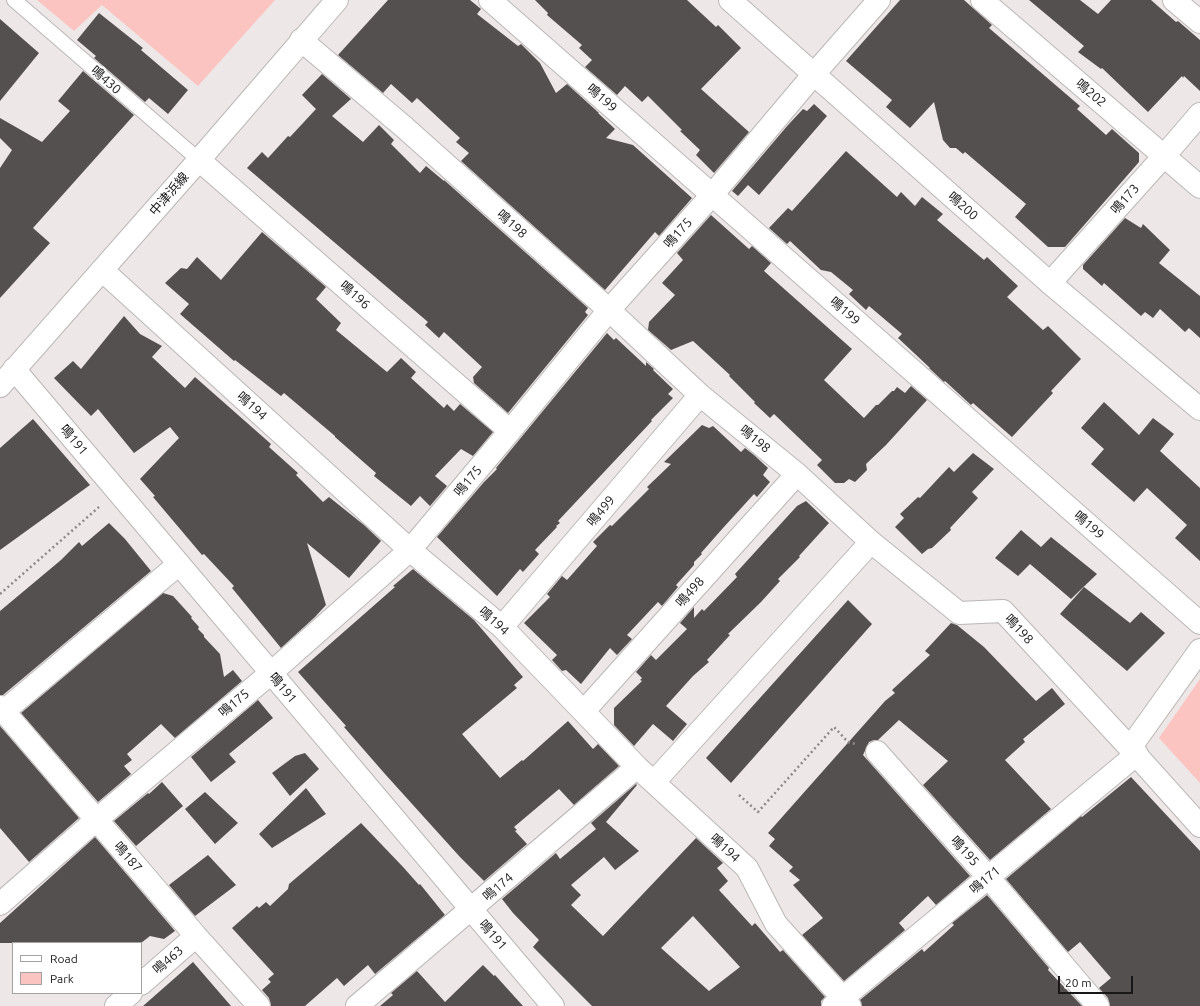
<!DOCTYPE html>
<html>
<head>
<meta charset="utf-8">
<style>
	body { margin:0 }
	#map { position:relative; width:1200px; height:1006px; overflow:hidden; background:#ede7e7; font-family:Ubuntu,sans-serif }
	canvas { display:block }
	.legend { position:absolute; left:12px; top:942px; width:130px; height:52px; box-sizing:border-box; background:#fff; border:1px solid #a3a2a2; margin:0; padding:5px 7px; list-style:none; font-size:12px; color:#191717 }
	.legend li { display:flex; align-items:center; gap:8px; height:20px }
	.legend b { width:20px; border:1px solid #a3a2a2 }
	.scale { position:absolute; left:1058px; top:976px; width:75px; height:18px; box-sizing:border-box; border:2px solid #191717; border-top:0; padding-left:5px; font-size:12px; line-height:14px; white-space:nowrap; color:#191717; -webkit-text-stroke:3px #fff; paint-order:stroke }
</style>
</head>
<body>
<div id="map">
<canvas width="1200" height="1006"></canvas>
<ul class="legend">
<li><b style="height:5px;background:#fff"></b>Road</li>
<li><b style="height:11px;background:#fbc4c1"></b>Park</li>
</ul>
<div class="scale">20 m</div>
</div>
<script>
const ctx = document.querySelector('canvas').getContext('2d');
ctx.lineJoin = 'round';
function paint(path, color) {
  ctx.fillStyle = color;
  ctx.fill(path, 'evenodd');
}
function trace(path, color, width, dash) {
  ctx.strokeStyle = color;
  ctx.lineWidth = width;
  ctx.lineCap = dash ? 'butt' : 'round';
  ctx.setLineDash(dash || []);
  ctx.stroke(path);
}
function label(font, color, halo, rows, align = 'center') {
  ctx.font = font + ' Ubuntu,"Noto Sans JP",sans-serif';
  ctx.lineWidth = 4;
  ctx.setLineDash([]);
  ctx.textBaseline = 'middle';
  ctx.strokeStyle = halo;
  ctx.fillStyle = color;
  for (const [text, x, y, turn = 0] of rows) {
    ctx.save();
    ctx.translate(x, y);
    ctx.rotate((+turn || 0) * Math.PI / 180);
    ctx.textAlign = isNaN(turn) ? turn : align;
    if (halo) ctx.strokeText(text, 0, 0);
    ctx.fillText(text, 0, 0);
    ctx.restore();
  }
}
const green = new Path2D(`
	M 37,0 L 275,0 L 198,86 L 102,5 L 74,31 Z
	M 1200,679 L 1200,783 L 1159,738 Z`);
const building = new Path2D(`
	M 388,0 L 470,0 L 481,9 L 477,14 L 518,46 L 521,44 L 540,63 L 556,93 L 567,84 L 599,113 L 598,113 L 615,129 L 606,138 L 633,145 L 692,198 L 659,236 L 655,232 L 605,290 L 461,161 L 469,153 L 456,142 L 460,138 L 417,98 L 412,103 L 391,84 L 383,93 L 338,55 Z
	M 535,0 L 687,0 L 716,27 L 718,25 L 741,48 L 701,89 L 749,132 L 714,173 L 696,155 L 700,150 L 680,131 L 682,130 L 648,96 L 642,102 L 625,86 L 617,95 L 585,67 L 592,60 L 579,48 L 582,45 L 547,15 L 548,13 Z
	M 900,0 L 964,0 L 992,25 L 989,28 L 1080,106 L 1077,109 L 1106,135 L 1112,129 L 1139,153 L 1139,162 L 1065,247 L 1048,247 L 1015,217 L 1026,204 L 965,152 L 963,154 L 956,148 L 950,148 L 943,140 L 934,102 L 910,128 L 886,107 L 892,100 L 846,61 Z
	M 1029,0 L 1080,0 L 1098,14 L 1111,0 L 1151,0 L 1176,22 L 1178,21 L 1200,40 L 1200,91 L 1184,76 L 1183,78 L 1182,76 L 1148,112 L 1102,68 L 1101,69 L 1078,52 L 1084,46 Z
	M 99,13 L 143,48 L 141,50 L 188,90 L 168,114 L 149,98 L 145,102 L 94,58 L 96,56 L 77,40 Z
	M 0,19 L 39,53 L 0,101 Z
	M 83,71 L 134,115 L 33,228 L 50,243 L 0,298 L 0,168 L 12,150 L 0,138 L 0,118 L 42,142 L 70,111 L 58,101 Z
	M 322,74 L 351,99 L 332,116 L 363,142 L 379,125 L 394,140 L 391,144 L 420,173 L 426,166 L 444,181 L 444,180 L 588,308 L 585,312 L 588,315 L 508,413 L 474,383 L 473,377 L 482,367 L 444,332 L 439,338 L 425,325 L 428,322 L 247,168 L 262,152 L 268,158 L 288,136 L 290,137 L 316,109 L 302,95 Z
	M 814,104 L 827,116 L 759,195 L 748,185 L 738,196 L 732,191 L 788,125 L 803,109 L 807,111 Z
	M 846,151 L 897,197 L 901,192 L 915,206 L 922,197 L 943,214 L 937,220 L 984,260 L 987,257 L 1018,286 L 1007,297 L 1043,330 L 1048,326 L 1081,359 L 1051,391 L 1053,393 L 1012,437 L 973,403 L 971,405 L 945,381 L 944,382 L 929,368 L 930,368 L 898,338 L 902,334 L 869,306 L 866,310 L 849,294 L 853,290 L 831,272 L 821,270 L 790,241 L 787,244 L 769,228 L 788,208 L 792,211 Z
	M 711,215 L 749,249 L 752,246 L 771,263 L 764,271 L 852,349 L 824,380 L 864,418 L 876,405 L 878,405 L 892,391 L 894,391 L 897,387 L 905,393 L 911,386 L 927,400 L 886,445 L 866,464 L 867,470 L 855,482 L 849,479 L 844,483 L 835,483 L 817,465 L 822,460 L 774,414 L 770,418 L 754,403 L 755,402 L 729,376 L 730,375 L 693,341 L 671,350 L 648,330 L 649,322 L 675,295 L 662,283 L 683,260 L 677,253 Z
	M 1125,218 L 1141,228 L 1143,224 L 1170,250 L 1159,263 L 1200,296 L 1200,338 L 1189,328 L 1185,332 L 1160,309 L 1153,318 L 1145,312 L 1141,316 L 1104,283 L 1102,286 L 1083,269 L 1083,265 Z
	M 262,232 L 326,287 L 316,299 L 341,323 L 336,330 L 387,372 L 401,358 L 416,372 L 411,378 L 444,408 L 447,404 L 454,411 L 460,404 L 493,432 L 473,456 L 461,449 L 435,476 L 447,486 L 430,506 L 420,496 L 411,506 L 374,476 L 376,473 L 335,437 L 335,436 L 284,393 L 281,396 L 235,360 L 234,361 L 180,314 L 189,304 L 165,283 L 181,268 L 187,269 L 197,257 L 221,280 Z
	M 124,316 L 140,334 L 162,346 L 152,357 L 185,388 L 195,377 L 271,444 L 269,447 L 298,473 L 296,475 L 323,502 L 329,497 L 364,525 L 381,541 L 349,578 L 307,543 L 326,605 L 315,617 L 281,648 L 232,588 L 234,586 L 204,554 L 202,555 L 153,497 L 155,496 L 140,479 L 179,438 L 170,427 L 134,453 L 98,409 L 91,416 L 54,378 L 73,361 L 81,369 Z
	M 607,333 L 614,340 L 616,338 L 646,366 L 646,362 L 654,369 L 653,370 L 673,389 L 668,394 L 673,398 L 651,420 L 652,421 L 558,521 L 560,523 L 556,526 L 557,527 L 535,550 L 539,554 L 523,572 L 520,569 L 497,596 L 437,537 L 484,482 L 497,469 L 496,468 Z
	M 1104,402 L 1139,435 L 1153,418 L 1174,434 L 1160,451 L 1200,488 L 1200,561 L 1175,538 L 1187,525 L 1147,488 L 1134,502 L 1091,464 L 1104,449 L 1081,428 Z
	M 33,419 L 90,485 L 0,550 L 0,448 Z
	M 702,425 L 709,428 L 713,426 L 741,452 L 745,448 L 754,455 L 768,468 L 763,475 L 770,482 L 757,497 L 754,494 L 723,528 L 701,553 L 702,554 L 694,562 L 694,565 L 676,585 L 678,587 L 662,606 L 658,602 L 627,635 L 632,639 L 617,655 L 610,648 L 581,684 L 566,670 L 562,671 L 552,660 L 557,655 L 524,623 L 550,597 L 547,594 L 562,576 L 567,580 L 597,546 L 593,542 L 610,525 L 612,526 L 649,489 L 647,487 L 671,464 L 664,462 Z
	M 973,453 L 994,469 L 972,492 L 978,498 L 950,528 L 951,530 L 932,548 L 928,549 L 922,554 L 895,527 L 904,518 L 900,514 L 918,497 L 920,498 L 949,467 L 954,472 Z
	M 806,501 L 829,523 L 799,556 L 800,557 L 778,579 L 780,581 L 761,602 L 728,634 L 730,635 L 707,660 L 709,662 L 693,676 L 666,706 L 687,724 L 673,741 L 653,724 L 634,746 L 614,725 L 614,708 L 642,681 L 640,680 L 642,678 L 636,672 L 651,655 L 656,660 L 687,629 L 680,623 L 694,607 L 694,618 L 702,609 L 704,611 L 737,577 L 735,574 L 797,506 Z
	M 109,523 L 125,539 L 151,571 L 3,695 L 0,695 L 0,611 L 61,560 L 79,542 L 82,546 Z
	M 1021,530 L 1041,547 L 1051,537 L 1097,574 L 1071,599 L 1030,564 L 1018,576 L 995,558 Z
	M 413,569 L 474,620 L 523,677 L 514,685 L 517,688 L 462,734 L 500,778 L 522,760 L 523,761 L 568,721 L 593,749 L 598,744 L 619,766 L 574,805 L 559,789 L 514,827 L 517,830 L 515,831 L 527,844 L 484,881 L 460,857 L 385,774 L 344,727 L 346,726 L 298,672 L 395,587 L 393,586 Z
	M 1084,587 L 1130,623 L 1141,612 L 1165,633 L 1127,671 L 1060,614 Z
	M 163,593 L 173,596 L 192,617 L 191,618 L 199,627 L 198,629 L 204,635 L 204,637 L 220,654 L 224,677 L 233,670 L 242,681 L 175,738 L 161,724 L 127,754 L 132,760 L 124,766 L 131,774 L 98,802 L 21,713 Z
	M 848,600 L 872,624 L 731,783 L 706,758 Z
	M 951,623 L 957,625 L 984,647 L 1036,701 L 1052,688 L 1065,704 L 1023,739 L 1025,742 L 1005,760 L 1051,809 L 990,860 L 923,785 L 948,761 L 899,720 L 878,740 L 874,740 L 869,742 L 863,755 L 970,876 L 936,905 L 928,896 L 899,923 L 905,930 L 844,981 L 802,935 L 823,918 L 793,885 L 800,880 L 789,871 L 793,867 L 769,846 L 775,839 L 768,833 L 885,701 L 895,693 L 892,690 L 930,655 L 925,651 Z
	M 258,700 L 273,718 L 229,754 L 236,762 L 211,782 L 191,757 Z
	M 0,726 L 79,818 L 29,862 L 0,828 Z
	M 305,753 L 319,769 L 290,796 L 272,773 L 295,756 Z
	M 1131,777 L 1200,851 L 1200,1006 L 1110,1006 L 1108,998 L 1099,988 L 1111,978 L 1080,942 L 1068,952 L 1006,879 L 1081,816 L 1082,817 Z
	M 162,782 L 183,806 L 136,846 L 114,821 L 148,793 L 149,794 Z
	M 636,784 L 637,785 L 606,822 L 639,851 L 615,870 L 604,857 L 571,885 L 581,895 L 571,905 L 603,936 L 696,838 L 723,863 L 717,868 L 728,881 L 719,890 L 752,926 L 755,923 L 780,952 L 783,950 L 825,997 L 821,1001 L 821,1006 L 592,1006 L 533,947 L 539,940 L 513,913 L 502,899 L 556,853 L 560,859 L 596,829 L 591,823 ZM 693,916 L 740,967 L 709,991 L 661,948 Z
	M 306,788 L 326,814 L 272,848 L 259,834 Z
	M 205,792 L 238,823 L 215,844 L 185,809 Z
	M 361,823 L 404,868 L 419,885 L 420,884 L 445,915 L 375,974 L 368,965 L 344,986 L 337,978 L 305,1006 L 271,1006 L 269,998 L 262,990 L 271,982 L 268,979 L 274,974 L 232,928 L 257,906 L 259,908 L 266,902 L 270,906 L 288,889 L 289,884 Z
	M 95,837 L 175,931 L 164,939 L 150,936 L 141,943 L 0,943 L 0,923 Z
	M 208,855 L 236,885 L 195,916 L 169,885 Z
	M 987,895 L 1049,968 L 1048,970 L 1082,1006 L 862,1006 L 860,1000 L 922,949 L 924,952 L 954,925 L 952,923 Z
	M 193,962 L 231,1006 L 143,1006 Z
	M 483,965 L 494,976 L 495,975 L 523,1006 L 380,1006 L 393,995 L 391,993 L 417,971 L 445,1002 Z`);
const path = new Path2D(`
	M 0,594 L 99,507
	M 739,795 L 758,812 L 834,727 L 848,742 L 856,744`);
const lane = new Path2D(`
	M 14,0 L 199,160`);
const street = new Path2D(`
	M 490,0 L 1200,623
	M 982,0 L 1200,187
	M 1174,0 L 1200,22
	M 301,40 L 404,127 L 609,310 L 700,395 L 797,474 L 871,542 L 959,613 L 1003,611 L 1130,748
	M 199,160 L 510,431
	M 102,270 L 410,550 L 502,627 L 637,767 L 747,868 L 776,924 L 850,1006
	M 1050,283 L 1164,156 L 1200,114
	M 502,627 L 700,395
	M 0,707 L 196,936 L 259,1006
	M 4,711 L 179,564
	M 584,711 L 797,474
	M 877,752 L 988,877 L 1098,1006
	M 654,782 L 871,542
	M 0,904 L 96,820 L 271,673 L 410,550 L 510,431 L 609,310 L 712,195 L 814,74 L 879,0
	M 141,984 L 196,936
	M 116,1006 L 131,993
	M 357,1006 L 637,767
	M 833,1006 L 1137,754`);
const secondary = new Path2D(`
	M 730,0 L 1050,283 L 1200,409
	M 14,369 L 553,1006
	M 0,386 L 199,160 L 337,0
	M 1200,650 L 1130,748 L 1200,826`);
const streetNames = [
	["鳴430",106,80,41],
	["鳴202",1091,93,40],
	["鳴199",602,98,41],
	["中津浜線",169,194,-49],
	["鳴173",1125,199,-48],
	["鳴200",963,206,41],
	["鳴198",512,224,42],
	["鳴175",678,233,-48],
	["鳴196",355,295,41],
	["鳴199",845,311,41],
	["鳴194",252,406,42],
	["鳴198",755,439,39],
	["鳴191",74,440,50],
	["鳴175",468,481,-50],
	["鳴499",601,511,-50],
	["鳴199",1089,525,41],
	["鳴498",690,592,-48],
	["鳴194",494,621,42],
	["鳴198",1019,629,47],
	["鳴191",283,688,50],
	["鳴175",234,703,-40],
	["鳴194",725,848,43],
	["鳴195",965,851,48],
	["鳴187",128,857,49],
	["鳴171",985,880,-40],
	["鳴174",498,887,-41],
	["鳴191",493,935,49],
	["鳴463",168,960,-41]
];
paint(green, '#fbc4c1');
paint(building, '#555050');
trace(lane, '#bcb6b6', 16);
trace(street, '#bcb6b6', 24);
trace(secondary, '#bcb6b6', 24);
trace(path, '#8d8989', 2.5, [2, 3]);
trace(lane, '#fff', 14);
trace(street, '#fff', 22);
trace(secondary, '#fff', 22);
label('13px', '#191717', '#fff', streetNames);
</script>
</body>
</html>
